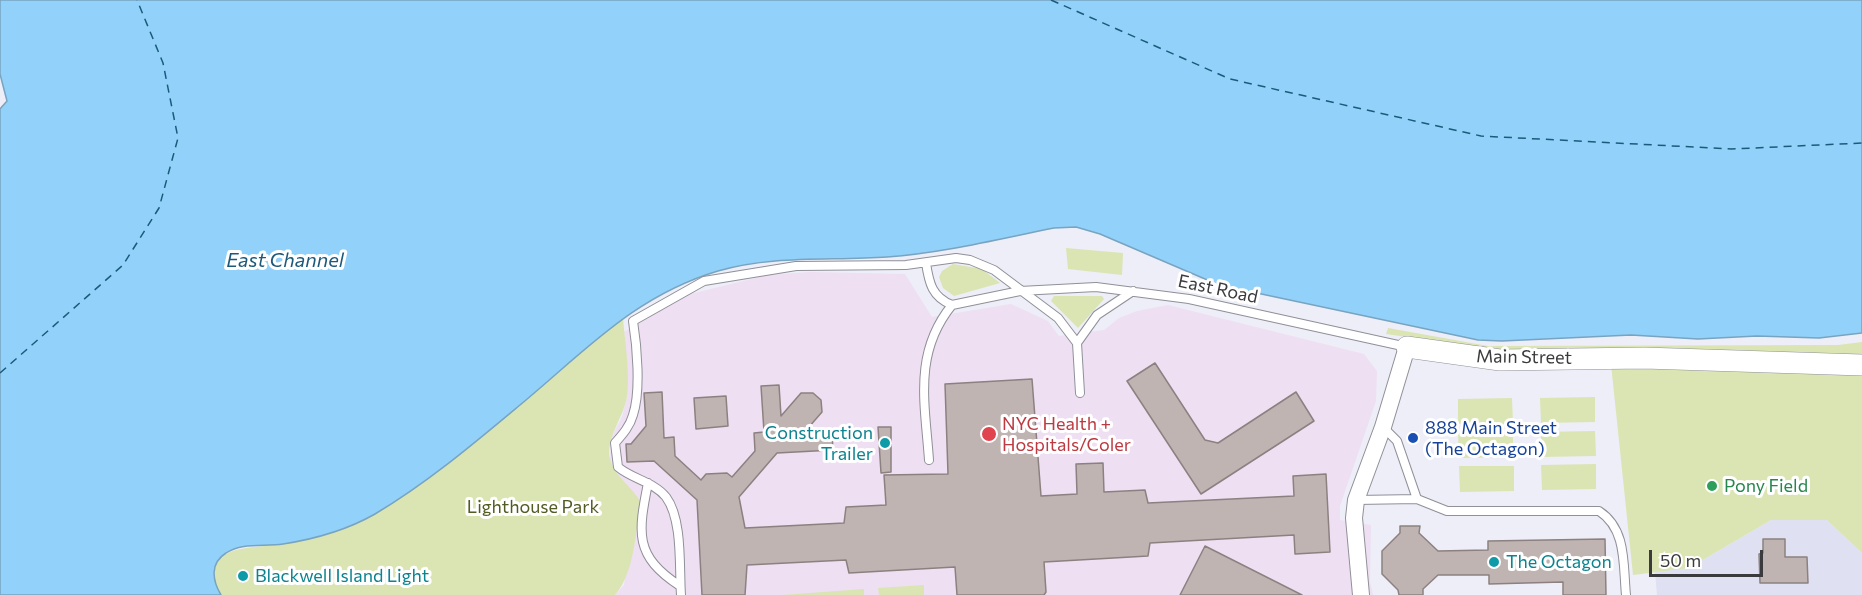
<!DOCTYPE html>
<html>
<head>
<meta charset="utf-8">
<style>
	body { margin:0 }
	#map { position:relative; width:1862px; height:595px; overflow:hidden; background:#edeef7; font-family:Commissioner,sans-serif }
	canvas { display:block }
	.scale { position:absolute; left:1649px; top:550px; width:114px; height:27px; box-sizing:border-box; border:3px solid #3b3b3e; border-top:0; padding-left:8px; font-size:18px; line-height:21px; white-space:nowrap; color:#3b3b3e; -webkit-text-stroke:4px #fff; paint-order:stroke }
</style>
</head>
<body>
<div id="map">
<canvas width="1862" height="595"></canvas>
<div class="scale">50 m</div>
</div>
<script>
const ctx = document.querySelector('canvas').getContext('2d');
ctx.lineJoin = 'round';
function paint(path, color) {
  ctx.fillStyle = color;
  ctx.fill(path, 'evenodd');
}
function trace(path, color, width, dash) {
  ctx.strokeStyle = color;
  ctx.lineWidth = width;
  ctx.lineCap = dash ? 'butt' : 'round';
  ctx.setLineDash(dash || []);
  ctx.stroke(path);
}
function label(font, color, halo, rows, align = 'center') {
  ctx.font = font + ' Commissioner,sans-serif';
  ctx.lineWidth = 6;
  ctx.setLineDash([]);
  ctx.textBaseline = 'middle';
  ctx.strokeStyle = halo;
  ctx.fillStyle = color;
  for (const [text, x, y, turn = 0] of rows) {
    ctx.save();
    ctx.translate(x, y);
    ctx.rotate((+turn || 0) * Math.PI / 180);
    ctx.textAlign = isNaN(turn) ? turn : align;
    if (halo) ctx.strokeText(text, 0, 0);
    ctx.fillText(text, 0, 0);
    ctx.restore();
  }
}
const built = new Path2D(`
	M 1771,520 L 1827,520 L 1862,553 L 1862,595 L 1657,595 L 1655,571 L 1689,568 Z`);
const medical = new Path2D(`
	M 810,272 L 905,274 L 932,317 L 1011,304 L 1048,321 L 1059,336 L 1104,330 L 1119,318 L 1137,311 L 1168,305 L 1364,354 L 1377,371 L 1376,401 L 1340,506 L 1340,520 L 1371,525 L 1370,581 L 1373,595 L 615,595 L 624,585 L 636,495 L 624,485 L 610,460 L 611,438 L 622,417 L 627,396 L 624,332 L 686,295 L 768,275 Z`);
const green = new Path2D(`
	M 1066,248 L 1123,253 L 1122,275 L 1068,269 Z
	M 953,264 L 982,269 L 1000,283 L 954,296 L 943,288 L 939,277 L 942,271 Z
	M 1054,296 L 1102,296 L 1104,299 L 1078,328 L 1051,301 Z
	M 623,318 C 625,343 630,371 627,396 C 624,418 603,441 611,462 C 617,479 633,487 641,503 C 635,532 635,572 615,595 L 221,595 C 192,544 252,549 281,544 C 303,541 327,536 348,527 C 369,518 387,504 406,492 C 484,440 550,375 623,318 Z
	M 1388,328 L 1488,346 L 1838,345 L 1862,342 L 1862,356 L 1513,352 L 1386,334 Z
	M 1611,364 L 1862,371 L 1862,553 L 1827,520 L 1771,520 L 1689,568 L 1633,575 Z
	M 1595,397 L 1595,422 L 1541,423 L 1540,398 Z
	M 1512,398 L 1513,424 L 1458,424 L 1458,399 Z
	M 1595,431 L 1596,456 L 1541,457 L 1541,432 Z
	M 1513,432 L 1513,457 L 1459,458 L 1458,433 Z
	M 1596,464 L 1596,489 L 1542,490 L 1541,465 Z
	M 1459,466 L 1514,466 L 1514,491 L 1460,492 Z
	M 924,585 L 924,595 L 879,595 L 878,588 Z
	M 864,589 L 864,595 L 782,595 Z`);
const water = new Path2D(`
	M 0,0 L 1862,0 L 1862,333 L 1819,338 L 1757,336 L 1698,339 L 1631,335 L 1502,341 L 1478,340 L 1219,285 L 1100,234 L 1076,227 L 1054,228 C 999,239 943,253 887,257 C 830,261 773,255 718,271 C 637,295 588,348 526,400 C 478,440 429,482 375,514 C 347,530 315,539 283,544 C 265,547 242,542 226,553 C 210,563 212,580 221,595 L 0,595 L 0,109 L 7,101 L 0,74 Z`);
const ferry = new Path2D(`
	M 1051,0 L 1230,79 L 1481,136 L 1732,149 L 1862,143
	M 0,373 L 123,265 L 159,208 L 178,138 L 163,63 L 137,0`);
const building = new Path2D(`
	M 1155,363 L 1205,440 L 1218,443 L 1296,392 L 1314,421 L 1201,494 L 1127,381 Z
	M 1032,379 L 1041,496 L 1077,494 L 1076,464 L 1103,463 L 1104,492 L 1145,490 L 1148,503 L 1294,496 L 1293,476 L 1326,474 L 1330,552 L 1295,554 L 1294,535 L 1150,543 L 1148,556 L 1044,562 L 1046,592 L 1044,595 L 957,595 L 955,567 L 849,573 L 846,560 L 747,565 L 745,595 L 702,595 L 697,500 L 654,461 L 627,462 L 626,444 L 631,444 L 646,426 L 644,393 L 662,392 L 664,438 L 674,437 L 675,456 L 701,480 L 706,474 L 727,473 L 732,477 L 755,451 L 754,433 L 764,432 L 761,386 L 779,385 L 781,416 L 801,393 L 813,393 L 821,400 L 822,412 L 802,435 L 832,433 L 833,450 L 777,453 L 739,497 L 745,528 L 844,523 L 846,507 L 886,505 L 884,475 L 948,474 L 945,384 Z
	M 726,396 L 728,426 L 696,429 L 694,398 Z
	M 878,427 L 891,427 L 891,472 L 881,473 Z
	M 1400,526 L 1420,526 L 1419,533 L 1438,551 L 1488,550 L 1488,541 L 1605,539 L 1606,595 L 1563,595 L 1563,582 L 1489,584 L 1489,575 L 1438,575 L 1423,589 L 1423,595 L 1399,595 L 1398,590 L 1382,574 L 1382,551 L 1400,533 Z
	M 1763,539 L 1785,539 L 1785,557 L 1807,557 L 1808,583 L 1760,583 L 1759,554 L 1763,553 Z
	M 1205,546 L 1302,595 L 1180,595 Z
	M237 576a6 6 0 1 1 12 0a6 6 0 1 1-12 0Z`);
const service = new Path2D(`
	M 926,263 C 929,283 932,297 952,305
	M 952,305 L 1020,291 L 1096,287 L 1189,299 L 1407,347
	M 1077,343 L 1097,315 L 1133,291
	M 1383,427 L 1397,441 L 1417,499
	M 929,460 C 925,403 913,353 952,305
	M 648,483 C 638,533 634,556 680,586
	M 1356,500 L 1417,499 L 1447,511 L 1599,511 C 1627,529 1623,565 1626,595
	M 681,595 C 679,568 683,520 666,497 C 654,482 632,479 618,467 L 615,443 C 623,434 630,426 633,415 C 641,391 637,346 633,321 L 704,281 L 796,266 L 906,265 L 956,258 L 970,260 L 994,270 L 1058,318 L 1077,343 L 1080,393`);
const minor = new Path2D(`
	M 1361,595 L 1354,518 L 1356,500 L 1383,427 L 1407,347`);
const tertiary = new Path2D(`
	M 1407,347 L 1500,360 L 1644,358 L 1862,365`);
const markers = [
	[989,434,8,"#e0444e"],
	[1413,438,6,"#1a4fb4"],
	[885,443,6,"#0f9aa8"],
	[1712,486,6,"#2e9e5b"],
	[1494,562,6,"#0f9aa8"],
	[243,576,6,"#0f9aa8"]
];
const streetNames = [
	["East Road",1218,289,12],
	["Main Street",1524,357,1]
];
const healthNames = [
	["NYC Health +",1002,424],
	["Hospitals/Coler",1002,445]
];
const transitNames = [
	["888 Main Street",1425,428],
	["(The Octagon)",1425,449]
];
const cultureNames = [
	["Construction",873,433,"right"],
	["Trailer",873,454,"right"],
	["The Octagon",1506,562],
	["Blackwell Island Light",255,576]
];
const leisureNames = [
	["Pony Field",1724,486]
];
const parkNames = [
	["Lighthouse Park",533,507]
];
const waterNames = [
	["East Channel",285,260]
];
paint(built, '#dfe0f1');
paint(medical, '#eedff2');
paint(green, '#dae5b3');
paint(water, '#92d1f9');
trace(water, '#78a4c1', 1.5);
trace(ferry, '#1d597b', 1.5, [8, 6]);
paint(building, '#bfb4b2');
trace(building, '#8c8180', 1.5);
trace(service, '#8f9098', 10);
trace(minor, '#8f9098', 18);
trace(tertiary, '#8f9098', 22);
trace(service, '#fff', 8);
trace(minor, '#fff', 16);
trace(tertiary, '#fff', 21);
for (const [x, y, r, color] of markers) {
  const dot = new Path2D();
  dot.arc(x, y, r, 0, 2 * Math.PI);
  ctx.fillStyle = color;
  ctx.fill(dot);
  trace(dot, '#fff', 2);
}
label('18px', '#3b3b3e', '#fff', streetNames);
label('18px', '#be3a42', '#fff', healthNames, 'left');
label('18px', '#164399', '#fff', transitNames, 'left');
label('18px', '#0d838f', '#fff', cultureNames, 'left');
label('18px', '#27864d', '#fff', leisureNames, 'left');
label('18px', '#525b21', '#fff', parkNames);
label('italic 20px', '#1d597b', '#fff', waterNames);
</script>
</body>
</html>
